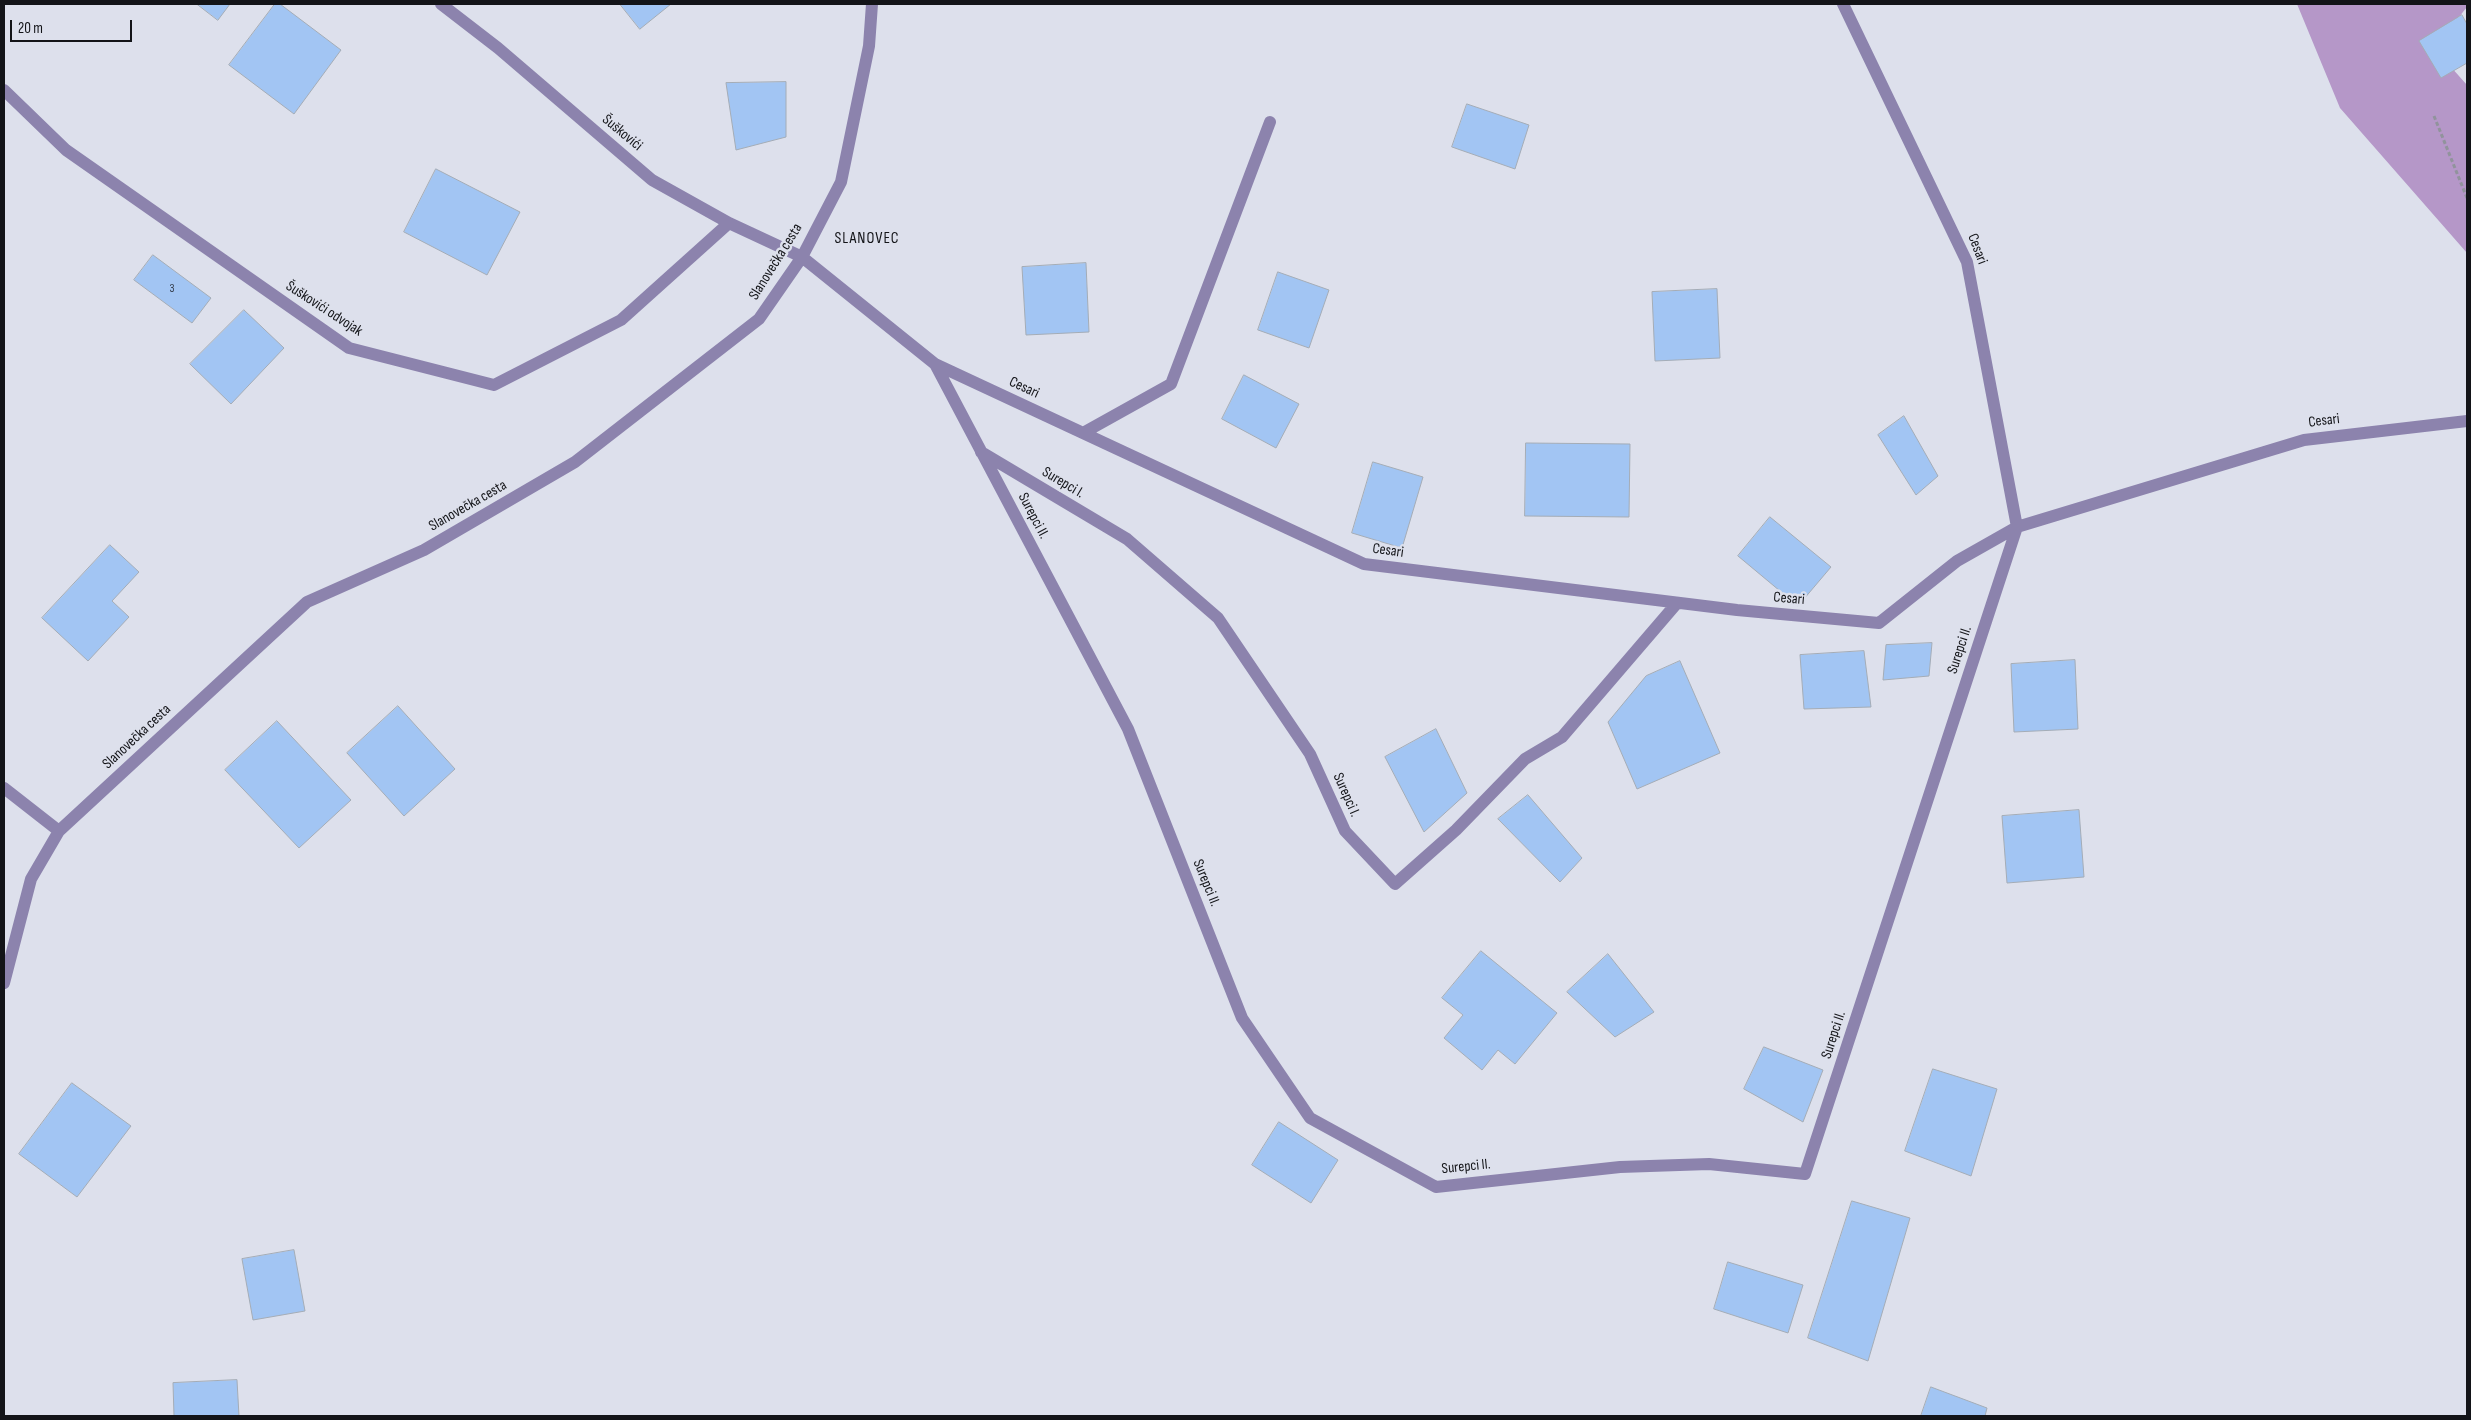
<!DOCTYPE html>
<html>
<head>
<meta charset="utf-8">
<style>
	body { margin:0 }
	#map { position:relative; width:2471px; height:1420px; overflow:hidden; background:#dde0ec; font-family:"Sofia Sans Condensed",sans-serif }
	canvas { display:block }
	.frame { position:absolute; inset:0; border:5px solid #131418; pointer-events:none }
	.scale { position:absolute; left:10px; top:20px; width:122px; height:22px; box-sizing:border-box; border:2px solid #131418; border-top:0; padding-left:6px; font-size:15px; line-height:18px; white-space:nowrap; color:#131418; -webkit-text-stroke:4px #dde0ec; paint-order:stroke }
</style>
</head>
<body>
<div id="map">
<canvas width="2471" height="1420"></canvas>
<div class="frame"></div>
<div class="scale">20 m</div>
</div>
<script>
const ctx = document.querySelector('canvas').getContext('2d');
ctx.lineJoin = 'round';
function paint(path, color) {
  ctx.fillStyle = color;
  ctx.fill(path, 'evenodd');
}
function trace(path, color, width, dash) {
  ctx.strokeStyle = color;
  ctx.lineWidth = width;
  ctx.lineCap = dash ? 'butt' : 'round';
  ctx.setLineDash(dash || []);
  ctx.stroke(path);
}
function label(font, color, halo, rows, align = 'center') {
  ctx.font = font + ' "Sofia Sans Condensed",sans-serif';
  ctx.lineWidth = 5;
  ctx.setLineDash([]);
  ctx.textBaseline = 'middle';
  ctx.strokeStyle = halo;
  ctx.fillStyle = color;
  for (const [text, x, y, turn = 0] of rows) {
    ctx.save();
    ctx.translate(x, y);
    ctx.rotate((+turn || 0) * Math.PI / 180);
    ctx.textAlign = isNaN(turn) ? turn : align;
    if (halo) ctx.strokeText(text, 0, 0);
    ctx.fillText(text, 0, 0);
    ctx.restore();
  }
}
const forest = new Path2D(`
	M 2297,4 L 2467,4 L 2467,7 L 2434,48 L 2467,85 L 2467,253 L 2340,108 Z`);
const building = new Path2D(`
	M 197,4 L 230,4 L 218,20 Z
	M 275,4 L 280,4 L 341,50 L 294,114 L 229,65 Z
	M 620,4 L 671,4 L 640,29 Z
	M 2462,15 L 2467,24 L 2467,63 L 2441,78 L 2419,41 Z
	M 786,82 L 786,137 L 736,150 L 726,83 Z
	M 1467,104 L 1529,125 L 1515,169 L 1452,147 Z
	M 436,169 L 520,212 L 487,275 L 404,232 Z
	M 153,255 L 211,298 L 192,323 L 134,280 Z
	M 1086,263 L 1089,332 L 1026,335 L 1022,267 Z
	M 1278,272 L 1329,290 L 1309,348 L 1258,330 Z
	M 1717,289 L 1720,358 L 1655,361 L 1652,292 Z
	M 244,310 L 284,348 L 231,404 L 190,364 Z
	M 1244,375 L 1299,404 L 1276,448 L 1222,419 Z
	M 1904,416 L 1938,476 L 1916,495 L 1878,435 Z
	M 1526,443 L 1630,444 L 1629,517 L 1525,516 Z
	M 1373,462 L 1423,477 L 1402,548 L 1352,533 Z
	M 1770,517 L 1831,567 L 1798,606 L 1738,556 Z
	M 110,545 L 139,572 L 112,601 L 129,617 L 88,661 L 42,618 Z
	M 1932,643 L 1929,676 L 1883,680 L 1886,645 Z
	M 1864,651 L 1871,707 L 1804,709 L 1800,655 Z
	M 2075,660 L 2078,729 L 2014,732 L 2011,664 Z
	M 1680,661 L 1720,753 L 1637,789 L 1608,722 L 1646,676 Z
	M 398,706 L 455,769 L 404,816 L 347,753 Z
	M 277,721 L 351,800 L 299,848 L 225,770 Z
	M 1436,729 L 1467,793 L 1424,832 L 1385,757 Z
	M 1528,795 L 1582,858 L 1560,882 L 1498,819 Z
	M 2079,810 L 2084,877 L 2007,883 L 2002,816 Z
	M 1481,951 L 1557,1013 L 1515,1064 L 1498,1050 L 1482,1070 L 1444,1038 L 1463,1015 L 1442,998 Z
	M 1608,954 L 1654,1012 L 1615,1037 L 1567,992 Z
	M 1764,1047 L 1823,1070 L 1803,1122 L 1744,1089 Z
	M 1933,1069 L 1997,1089 L 1971,1176 L 1905,1151 Z
	M 72,1083 L 131,1126 L 77,1197 L 19,1154 Z
	M 1279,1122 L 1338,1160 L 1311,1203 L 1252,1165 Z
	M 1852,1201 L 1910,1218 L 1868,1361 L 1808,1338 Z
	M 294,1250 L 305,1311 L 253,1320 L 242,1259 Z
	M 1728,1262 L 1803,1285 L 1788,1333 L 1714,1309 Z
	M 237,1380 L 239,1416 L 174,1416 L 173,1383 Z
	M 1931,1387 L 1987,1408 L 1985,1416 L 1921,1416 Z`);
const path = new Path2D(`
	M 2434,116 L 2467,198`);
const minor = new Path2D(`
	M 441,4 L 498,48 L 652,180 L 729,223 L 802,257 L 935,364 L 1364,564 L 1737,610 L 1879,623 L 1957,561 L 2017,527 L 2304,440 L 2467,421
	M 4,90 L 66,150 L 349,348 L 494,385 L 621,320 L 729,223
	M 935,364 L 1128,729 L 1242,1018 L 1310,1118 L 1436,1187 L 1620,1167 L 1709,1164 L 1805,1174 L 2017,527 L 1967,262 L 1843,4
	M 1083,433 L 1171,384 L 1270,122
	M 981,452 L 1127,539 L 1218,618 L 1310,754 L 1345,831 L 1395,884 L 1456,830 L 1525,759 L 1562,737 L 1677,603
	M 4,788 L 59,831
	M 4,983 L 31,879 L 59,831 L 307,602 L 424,550 L 575,462 L 759,319 L 802,257 L 841,182 L 869,46 L 872,4`);
const numberNames = [
	["3",172,289]
];
const streetNames = [
	["Šuškovići",622,133,40],
	["Cesari",1977,249,69],
	["Slanovečka cesta",776,262,-58],
	["Šuškovići odvojak",324,309,33],
	["Cesari",1024,388,25],
	["Cesari",2324,421,-7],
	["Surepci I.",1063,483,31],
	["Slanovečka cesta",468,506,-30],
	["Surepci II.",1033,516,62],
	["Cesari",1388,551,8],
	["Cesari",1789,599,5],
	["Surepci II.",1960,650,-72],
	["Slanovečka cesta",137,737,-43],
	["Surepci I.",1346,795,66],
	["Surepci II.",1206,883,68],
	["Surepci II.",1834,1035,-72],
	["Surepci II.",1466,1167,-6]
];
const neighbourhoodNames = [
	["SLANOVEC",867,239]
];
paint(forest, '#b597c8');
paint(building, '#a2c5f3');
trace(building, '#a4acb6', 1);
trace(path, '#91939c', 3, [4, 2.5]);
trace(minor, '#8c83ad', 12);
label('12px', '#37404f', null, numberNames);
label('15px', '#131418', '#dde0ec', streetNames);
ctx.letterSpacing = '1px';
label('16px', '#131418', '#dde0ec', neighbourhoodNames);
ctx.letterSpacing = '0px';
</script>
</body>
</html>
